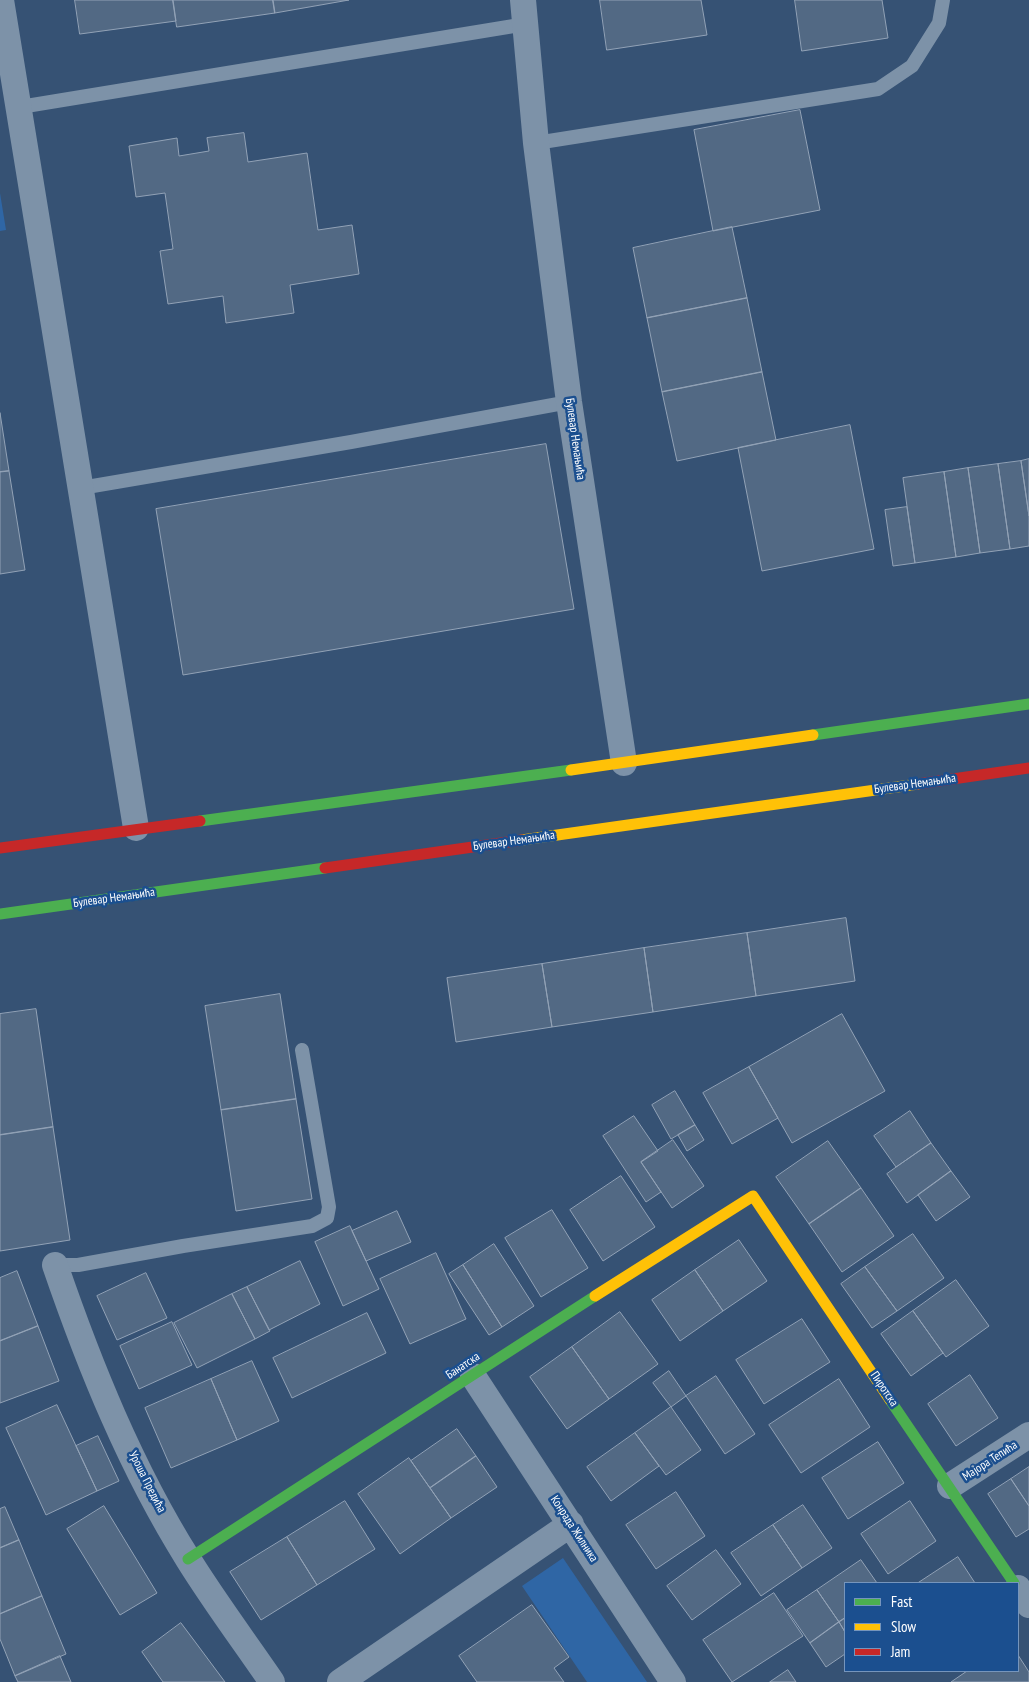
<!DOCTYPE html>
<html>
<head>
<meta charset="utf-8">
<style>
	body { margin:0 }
	#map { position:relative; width:1029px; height:1682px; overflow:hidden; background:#365274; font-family:"PT Sans Narrow",sans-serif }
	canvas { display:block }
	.legend { position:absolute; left:844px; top:1582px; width:175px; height:90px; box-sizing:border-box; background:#1b4f8f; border:1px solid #7695bc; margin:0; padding:6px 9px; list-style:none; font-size:15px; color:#fff }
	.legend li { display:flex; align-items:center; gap:10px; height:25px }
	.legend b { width:25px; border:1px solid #7695bc }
</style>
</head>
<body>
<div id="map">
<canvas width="1029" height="1682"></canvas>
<ul class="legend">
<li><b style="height:6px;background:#4caf50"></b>Fast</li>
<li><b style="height:6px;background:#ffc107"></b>Slow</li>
<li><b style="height:6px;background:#c62828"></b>Jam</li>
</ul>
</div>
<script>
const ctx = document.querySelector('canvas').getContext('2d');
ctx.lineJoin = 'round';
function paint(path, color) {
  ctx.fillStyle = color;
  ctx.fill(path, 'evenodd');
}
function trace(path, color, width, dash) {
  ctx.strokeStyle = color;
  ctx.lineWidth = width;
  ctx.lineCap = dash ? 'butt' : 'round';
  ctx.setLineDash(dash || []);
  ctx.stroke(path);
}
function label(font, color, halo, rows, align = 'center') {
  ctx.font = font + ' "PT Sans Narrow",sans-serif';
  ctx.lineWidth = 5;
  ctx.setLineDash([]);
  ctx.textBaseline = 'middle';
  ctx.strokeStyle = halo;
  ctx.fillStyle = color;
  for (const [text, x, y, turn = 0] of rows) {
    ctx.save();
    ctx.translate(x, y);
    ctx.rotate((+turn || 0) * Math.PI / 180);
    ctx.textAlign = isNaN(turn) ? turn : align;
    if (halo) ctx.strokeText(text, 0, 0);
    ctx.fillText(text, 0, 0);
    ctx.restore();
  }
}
const green = new Path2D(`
	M 0,193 L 6,230 L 0,231 Z
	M 563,1558 L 647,1682 L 587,1682 L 522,1586 Z`);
const building = new Path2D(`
	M 75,0 L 173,0 L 176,21 L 80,34 Z
	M 173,0 L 273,0 L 275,13 L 177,27 Z
	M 273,0 L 349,0 L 275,13 Z
	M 600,0 L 701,0 L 707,35 L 607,50 Z
	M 795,0 L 882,0 L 888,38 L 802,51 Z
	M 800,110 L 820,210 L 713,231 L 694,130 Z
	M 244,133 L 248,162 L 307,153 L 318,230 L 352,225 L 359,274 L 290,285 L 294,313 L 226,323 L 223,296 L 168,304 L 160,251 L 173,249 L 165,193 L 136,197 L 129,146 L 177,138 L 179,156 L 209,151 L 207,138 Z
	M 732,227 L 747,298 L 647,318 L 633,248 Z
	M 747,298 L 762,372 L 662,392 L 647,318 Z
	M 762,372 L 776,440 L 677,461 L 662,392 Z
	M 0,413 L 9,471 L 0,472 Z
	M 850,425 L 874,549 L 762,571 L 738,448 Z
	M 546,444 L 574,609 L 183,675 L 156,509 Z
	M 1029,459 L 1029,516 L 1021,461 Z
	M 1021,461 L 1029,516 L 1029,546 L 1010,549 L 998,464 Z
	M 998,464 L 1010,549 L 980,553 L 968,468 Z
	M 968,468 L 980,553 L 956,557 L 944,472 Z
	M 9,471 L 25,570 L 0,574 L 0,472 Z
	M 944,472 L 956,557 L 915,563 L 903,478 Z
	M 907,507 L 915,563 L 893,566 L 885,510 Z
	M 846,918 L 855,981 L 756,996 L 747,933 Z
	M 747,933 L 756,996 L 653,1012 L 644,948 Z
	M 644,948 L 653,1012 L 552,1027 L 542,964 Z
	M 542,964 L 552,1027 L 456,1042 L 447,978 Z
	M 280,994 L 296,1099 L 221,1110 L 205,1006 Z
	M 36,1009 L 53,1127 L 0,1135 L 0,1014 Z
	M 842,1014 L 885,1091 L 792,1143 L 749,1067 Z
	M 749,1067 L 778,1118 L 732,1144 L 703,1093 Z
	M 675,1091 L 695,1125 L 671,1139 L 652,1105 Z
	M 296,1099 L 312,1199 L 236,1211 L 221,1110 Z
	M 910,1111 L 931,1143 L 896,1167 L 874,1136 Z
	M 634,1116 L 658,1151 L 641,1162 L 661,1192 L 646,1202 L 603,1136 Z
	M 695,1125 L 704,1140 L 687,1151 L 678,1135 Z
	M 53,1127 L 70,1240 L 0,1251 L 0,1135 Z
	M 673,1140 L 704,1186 L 672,1208 L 641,1162 Z
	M 828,1141 L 861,1188 L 809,1224 L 776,1177 Z
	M 931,1143 L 951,1171 L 907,1203 L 887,1174 Z
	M 951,1171 L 970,1197 L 936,1221 L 918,1195 Z
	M 621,1176 L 655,1227 L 603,1261 L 570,1210 Z
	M 861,1188 L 894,1236 L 842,1272 L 809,1224 Z
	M 552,1210 L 588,1268 L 541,1297 L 505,1238 Z
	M 397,1211 L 411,1242 L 366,1261 L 352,1231 Z
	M 350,1226 L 379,1289 L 343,1306 L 315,1242 Z
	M 913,1234 L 944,1278 L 897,1311 L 865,1267 Z
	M 739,1240 L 767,1281 L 723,1311 L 695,1270 Z
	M 494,1244 L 534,1306 L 502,1327 L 463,1265 Z
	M 436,1253 L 466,1319 L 410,1344 L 380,1279 Z
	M 300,1261 L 320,1304 L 269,1330 L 247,1287 Z
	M 463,1265 L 502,1327 L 489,1335 L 449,1274 Z
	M 865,1267 L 897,1311 L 872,1328 L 841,1284 Z
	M 695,1270 L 723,1311 L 680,1341 L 652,1300 Z
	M 17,1271 L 38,1326 L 0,1341 L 0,1278 Z
	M 146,1273 L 167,1318 L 117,1340 L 97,1296 Z
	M 956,1280 L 989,1326 L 946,1357 L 913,1311 Z
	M 247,1287 L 270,1331 L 255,1339 L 232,1294 Z
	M 232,1294 L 255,1339 L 197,1368 L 174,1323 Z
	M 913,1311 L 943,1353 L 911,1376 L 881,1334 Z
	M 620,1312 L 658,1364 L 609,1399 L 572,1347 Z
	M 367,1313 L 386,1353 L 292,1398 L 273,1358 Z
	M 802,1319 L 830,1362 L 764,1404 L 736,1360 Z
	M 172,1322 L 192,1365 L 139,1389 L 120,1346 Z
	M 38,1326 L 59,1381 L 0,1403 L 0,1341 Z
	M 572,1347 L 609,1399 L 567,1429 L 530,1377 Z
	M 252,1361 L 279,1421 L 237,1440 L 211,1379 Z
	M 669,1371 L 686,1396 L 671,1407 L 653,1383 Z
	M 970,1375 L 998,1418 L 956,1446 L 928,1404 Z
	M 716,1376 L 755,1434 L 725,1454 L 686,1396 Z
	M 211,1379 L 237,1440 L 171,1468 L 145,1408 Z
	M 839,1379 L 870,1427 L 801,1473 L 769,1425 Z
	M 57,1405 L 97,1491 L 46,1515 L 6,1428 Z
	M 671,1407 L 701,1450 L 666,1475 L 635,1433 Z
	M 457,1429 L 476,1456 L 430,1488 L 411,1461 Z
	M 635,1433 L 659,1466 L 611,1501 L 587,1467 Z
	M 98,1436 L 119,1481 L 97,1491 L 76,1446 Z
	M 878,1442 L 904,1483 L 848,1519 L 822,1478 Z
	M 476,1456 L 497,1487 L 451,1518 L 430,1488 Z
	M 409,1458 L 451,1518 L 400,1554 L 358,1494 Z
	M 1029,1467 L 1029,1506 L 1011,1479 Z
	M 1011,1479 L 1029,1506 L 1029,1529 L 1016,1537 L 988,1494 Z
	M 676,1492 L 705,1536 L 656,1569 L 626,1525 Z
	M 345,1501 L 375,1549 L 317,1585 L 287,1537 Z
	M 910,1501 L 936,1541 L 888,1574 L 861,1534 Z
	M 803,1505 L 832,1548 L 802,1568 L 773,1525 Z
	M 104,1506 L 157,1593 L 120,1615 L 67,1529 Z
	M 5,1507 L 19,1540 L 0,1548 L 0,1509 Z
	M 773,1525 L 802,1568 L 761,1596 L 731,1553 Z
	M 287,1537 L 317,1585 L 261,1620 L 230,1572 Z
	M 19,1540 L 42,1596 L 0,1614 L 0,1548 Z
	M 716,1550 L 741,1584 L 692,1620 L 667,1586 Z
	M 958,1557 L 975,1583 L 918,1583 Z
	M 861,1560 L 877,1583 L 845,1583 L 845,1618 L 839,1622 L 817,1590 Z
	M 817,1590 L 839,1622 L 810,1643 L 787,1610 Z
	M 774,1593 L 803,1636 L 732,1682 L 703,1640 Z
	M 42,1596 L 66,1654 L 15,1676 L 0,1639 L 0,1614 Z
	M 532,1605 L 569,1657 L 554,1668 L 564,1682 L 477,1682 L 459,1656 Z
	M 845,1618 L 845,1632 L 839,1622 Z
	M 839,1622 L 845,1632 L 845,1654 L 826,1667 L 810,1643 Z
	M 181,1623 L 196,1643 L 225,1682 L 163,1682 L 142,1652 Z
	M 1018,1655 L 1029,1672 L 1029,1682 L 951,1682 L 967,1671 L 1018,1671 Z
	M 60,1656 L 71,1682 L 18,1682 L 15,1676 Z
	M 788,1670 L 796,1682 L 770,1682 Z`);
const lane = new Path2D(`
	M 20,107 L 526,24
	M 536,143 L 878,89 L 912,66 L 939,23 L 943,0
	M 81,488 L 351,442 L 569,402
	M 55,1265 L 78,1265 L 183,1246 L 312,1226 L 327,1218 L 329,1207 L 302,1050`);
const street = new Path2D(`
	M 1,0 L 136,828
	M 523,0 L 536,143 L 569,402 L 624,763
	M 55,1265 C 90,1367 131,1468 188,1559 C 214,1601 244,1641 272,1682
	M 473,1376 L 673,1682
	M 950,1486 L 1029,1435
	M 1018,1588 L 1029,1605
	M 340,1682 L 571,1524`);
const fast = new Path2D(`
	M 813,735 L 1029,704
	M 200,821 L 571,770
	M 0,914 L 325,868
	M 890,1400 L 1014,1583
	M 188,1559 L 595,1296`);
const slow = new Path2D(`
	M 571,770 L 813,735
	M 522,840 L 918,784
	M 595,1296 L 753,1196 L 890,1400`);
const jam = new Path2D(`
	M 918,784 L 1029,768
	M 0,848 L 200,821
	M 325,868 L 522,840`);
const streetNames = [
	["Булевар Немањића",575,439,82],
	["Булевар Немањића",915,784,-8],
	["Булевар Немањића",514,841,-8],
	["Булевар Немањића",114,898,-8],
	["Банатска",463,1366,-34],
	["Пиротска",884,1389,56],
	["Мајора Тепића",990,1461,-33],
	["Уроша Предића",147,1482,63],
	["Конрада Жилника",574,1529,57]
];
paint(green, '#2f66a5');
paint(building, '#526984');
trace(building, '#92a2b6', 1);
trace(lane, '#7d92a8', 14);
trace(street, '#7d92a8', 26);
trace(fast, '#4caf50', 11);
trace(slow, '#ffc107', 11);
trace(jam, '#c62828', 11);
label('12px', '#fff', '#1b4f8f', streetNames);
</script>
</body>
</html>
